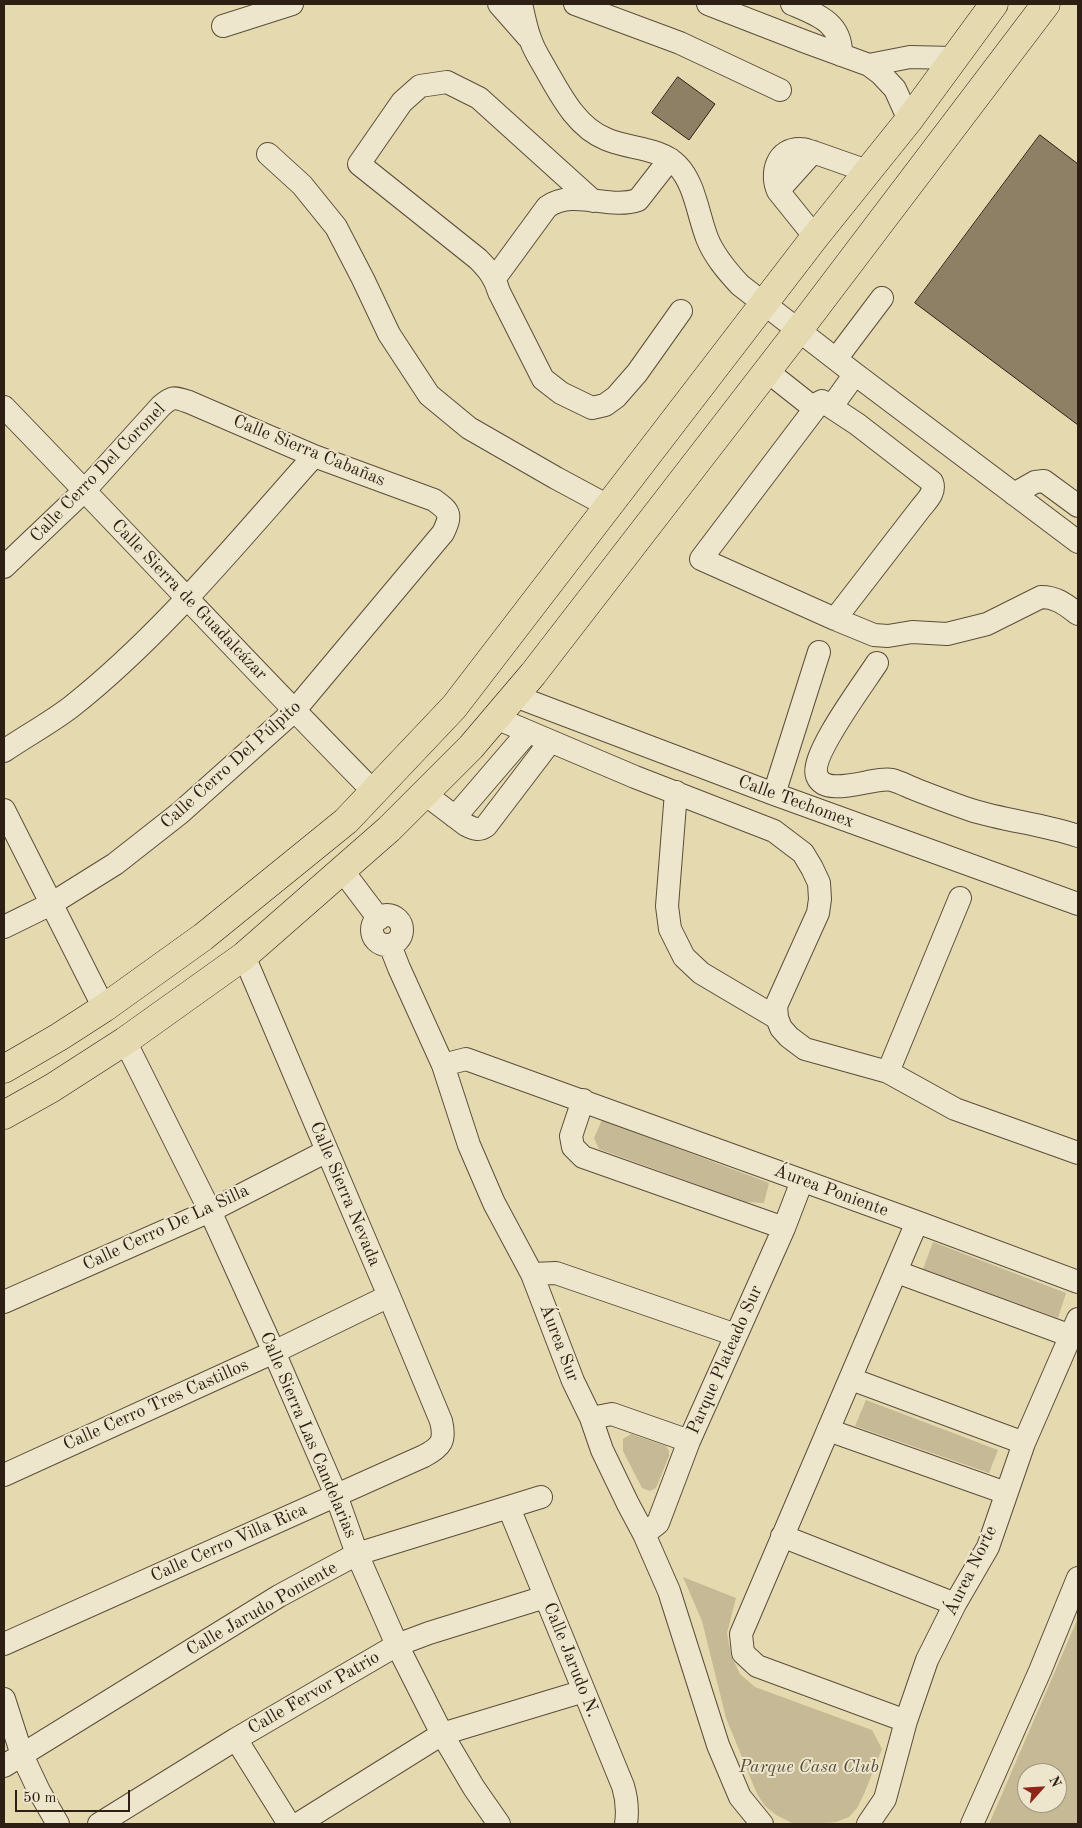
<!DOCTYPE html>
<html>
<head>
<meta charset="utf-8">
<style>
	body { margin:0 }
	#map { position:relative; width:1082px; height:1828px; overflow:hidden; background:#e5d9b0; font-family:"Old Standard TT",serif }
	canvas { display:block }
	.frame { position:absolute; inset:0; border:5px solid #2d1f13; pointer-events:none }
	.north { position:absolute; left:1017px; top:1763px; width:50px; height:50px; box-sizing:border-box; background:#eee6cc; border:1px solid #a19682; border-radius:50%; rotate:64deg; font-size:14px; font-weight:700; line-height:20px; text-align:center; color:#2d1f13 }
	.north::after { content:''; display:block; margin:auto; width:18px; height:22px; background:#8f2418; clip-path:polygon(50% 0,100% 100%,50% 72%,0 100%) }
	.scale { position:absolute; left:15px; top:1790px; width:115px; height:22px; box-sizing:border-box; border:2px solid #2d1f13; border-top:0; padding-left:6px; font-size:15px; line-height:18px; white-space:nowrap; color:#2d1f13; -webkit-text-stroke:4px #eee6cc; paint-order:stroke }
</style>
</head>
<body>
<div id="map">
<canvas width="1082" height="1828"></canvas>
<div class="frame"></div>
<div class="north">N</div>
<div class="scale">50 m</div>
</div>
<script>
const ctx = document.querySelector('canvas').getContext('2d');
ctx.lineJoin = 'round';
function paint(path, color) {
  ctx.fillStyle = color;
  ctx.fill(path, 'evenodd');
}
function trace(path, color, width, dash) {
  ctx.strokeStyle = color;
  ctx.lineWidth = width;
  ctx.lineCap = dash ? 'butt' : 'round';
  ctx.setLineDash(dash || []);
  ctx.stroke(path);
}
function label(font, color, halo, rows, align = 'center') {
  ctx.font = font + ' "Old Standard TT",serif';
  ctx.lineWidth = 4;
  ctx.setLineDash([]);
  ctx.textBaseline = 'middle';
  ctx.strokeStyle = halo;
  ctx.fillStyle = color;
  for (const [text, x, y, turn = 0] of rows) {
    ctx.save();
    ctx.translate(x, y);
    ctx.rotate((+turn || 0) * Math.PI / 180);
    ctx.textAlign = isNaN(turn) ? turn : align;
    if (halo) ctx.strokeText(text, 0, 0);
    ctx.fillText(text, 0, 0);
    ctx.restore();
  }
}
const green = new Path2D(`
	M 602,1120 L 769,1183 L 764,1203 L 746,1202 L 599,1149 L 594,1138 Z
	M 933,1242 L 1066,1293 L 1058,1318 L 923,1269 Z
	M 866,1400 L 998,1450 L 989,1473 L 855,1426 Z
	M 631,1434 L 666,1446 L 669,1451 L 669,1456 L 656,1488 L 650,1491 L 642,1488 L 623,1451 L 623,1439 Z
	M 683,1577 L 736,1598 L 727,1633 L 731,1655 L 740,1674 L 755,1687 L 872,1730 L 882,1749 L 864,1794 L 857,1808 L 849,1817 L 836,1822 L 810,1824 L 792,1823 L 776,1815 L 765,1806 L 757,1794 L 726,1718 L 702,1621 Z
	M 1078,1618 L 1078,1824 L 989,1824 L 999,1801 ZM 1027,1773 L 1057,1773 L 1057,1803 L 1027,1803 Z`);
const building = new Path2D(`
	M 678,77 L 715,104 L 689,140 L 652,113 Z
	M 1040,135 L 1078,164 L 1078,425 L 915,303 Z`);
const minor = new Path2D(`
	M 499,4 L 528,37
	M 521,4 C 524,16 526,29 531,41 C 534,50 540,59 545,68 C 560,94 576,127 606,139 C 628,149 659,147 677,165 C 695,183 698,215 707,238 C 714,256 727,271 740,285 L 855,374 L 1078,542
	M 575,4 L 680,43 L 780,90
	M 708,4 L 806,42 L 869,65 L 881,74 L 895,89 L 909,120
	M 792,4 C 818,15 842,23 841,55
	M 223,26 L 292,4
	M 869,65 L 910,57 L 953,58
	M 268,154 L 302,185 L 336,227 L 363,279 L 389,334 L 429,395 L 469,428 L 556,478 L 608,506
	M 778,191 C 770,173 777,148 801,149 C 805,149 809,151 813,152
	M 593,201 L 479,98 L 447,82 L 420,86 L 402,102 L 359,164 L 478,259 C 489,270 495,278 499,292 L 543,379 L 561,393 L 592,408 L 605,405 L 616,397 L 637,373 L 681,311
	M 815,237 L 778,191 L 813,152 L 867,171
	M 495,278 L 547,207 C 574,188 608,210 638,200 L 670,159
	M 836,359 L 882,298
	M 767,371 L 815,409
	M 832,406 L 855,374
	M 4,407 C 128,535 249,665 374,792
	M 1014,494 L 1035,482 L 1044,481 L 1078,506
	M 4,567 L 85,490 L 161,406 C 173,396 174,397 189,402 L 314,456 L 434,500 C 450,512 452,514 443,533 L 294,711 L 180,813 L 115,864 L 51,904 L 4,927
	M 835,619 L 920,509 C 926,501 936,493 932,482 L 857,424 L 822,401 L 820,402 L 701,559 L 835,619 L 874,635 L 888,636 L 912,632 L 947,634 L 987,624 L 1041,597 C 1057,597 1066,605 1078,614
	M 877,663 C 865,682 809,756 817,776 C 826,799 874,776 892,780 C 900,782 909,787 917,790 C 935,797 953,804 971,810 C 1006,821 1043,824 1078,836
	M 515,696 L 774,794 L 1078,904
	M 496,718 L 635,777 L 774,831 L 803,853 L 812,868 L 819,883 L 820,899 L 818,913 L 776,1006 L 777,1018 L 781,1028 L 789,1037 L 805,1049 L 888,1072 L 955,1109 L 1078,1153
	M 4,751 C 26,736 50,723 71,707 C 161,636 238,541 314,456
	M 676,792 L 667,906 L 670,929 L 684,957 L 701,973 L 777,1018
	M 425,794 L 466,825 C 474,829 479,831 486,826 L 550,742
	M 774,794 L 819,652
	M 4,810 L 104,1008
	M 455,817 L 528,732
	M 342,870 L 379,919
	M372 930a15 15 0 1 1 30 0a15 15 0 1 1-30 0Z
	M 390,945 L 399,968 L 443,1065 L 469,1145 L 494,1203 L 532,1274 L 573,1381 L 591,1418 L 602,1450 L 628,1504 L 644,1534 L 669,1591 L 718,1745 L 740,1797 L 762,1824
	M 125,1041 L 210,1211 L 274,1352 L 336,1495 L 357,1554 L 397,1645 L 442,1734 L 474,1788 L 499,1824
	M 443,1065 L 466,1059 L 917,1222 L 1078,1282
	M 888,1072 L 960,898
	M 583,1100 L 571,1136 L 573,1147 L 583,1157 L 784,1228
	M 897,1272 L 1071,1336
	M 532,1274 L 556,1273 L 736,1335
	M 4,1302 L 210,1211 L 327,1151
	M 851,1379 L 1024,1443
	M 591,1418 L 612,1414 L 689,1441
	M 828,1430 L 1006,1493
	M 4,1475 L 274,1352 L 389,1296
	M 509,1508 L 623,1786 C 627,1799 628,1810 626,1824
	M 644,1534 L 658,1523 L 689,1441 L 784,1228 L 802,1181
	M 782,1536 L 955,1604
	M 4,1644 L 424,1456 C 441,1447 446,1441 441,1421 L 389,1296 L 244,956
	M 4,1699 L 22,1755 L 39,1791 L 58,1824
	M 906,1721 L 757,1666 L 743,1653 L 741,1634 L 917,1222
	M 236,1739 L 289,1824
	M 4,1766 L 279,1596 L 357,1554 L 541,1497
	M 99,1824 L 236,1739 L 397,1645 L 429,1633 L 545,1597
	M 298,1824 L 442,1734 L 584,1691
	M 868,1824 L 885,1799 L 906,1721 L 927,1660 L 955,1604 L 988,1547 L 1024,1443 L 1078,1319
	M 972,1824 L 1040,1671 L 1078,1578`);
const major = new Path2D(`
	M 4,1069 L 59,1037 L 104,1008 L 203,937 L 346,821 L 454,707 L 815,237 L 909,120 L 994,4
	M 4,1115 L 52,1088 L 125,1041 L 244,956 L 389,829 L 471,747 L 533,674 L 798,331 L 1046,4`);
const streetNames = [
	["Calle Sierra Cabañas",309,451,22],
	["Calle Cerro Del Coronel",98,473,-46],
	["Calle Sierra de Guadalcázar",189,600,46],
	["Calle Cerro Del Púlpito",231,765,-42],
	["Calle Techomex",796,802,20],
	["Áurea Poniente",831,1191,20],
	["Calle Sierra Nevada",345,1194,67],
	["Calle Cerro De La Silla",166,1228,-25],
	["Áurea Sur",559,1343,69],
	["Parque Plateado Sur",725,1360,-66],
	["Calle Cerro Tres Castillos",156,1405,-24],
	["Calle Sierra Las Candelarias",308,1435,67],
	["Calle Cerro Villa Rica",229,1543,-24],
	["Áurea Norte",971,1571,-64],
	["Calle Jarudo Poniente",262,1609,-30],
	["Calle Jarudo N.",571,1660,68],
	["Calle Fervor Patrio",314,1693,-30]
];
const parkNames = [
	["Parque Casa Club",809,1767]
];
paint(green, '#c6b995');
paint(building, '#8d8065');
trace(building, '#2d1f13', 1);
trace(minor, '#5b4e3a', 24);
trace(major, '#2d1f13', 29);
trace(minor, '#eee6cc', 22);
trace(major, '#e5d9b0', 28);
label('18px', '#2d1f13', '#eee6cc', streetNames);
label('italic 18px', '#5b4d3a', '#eee6cc', parkNames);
</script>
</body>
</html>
